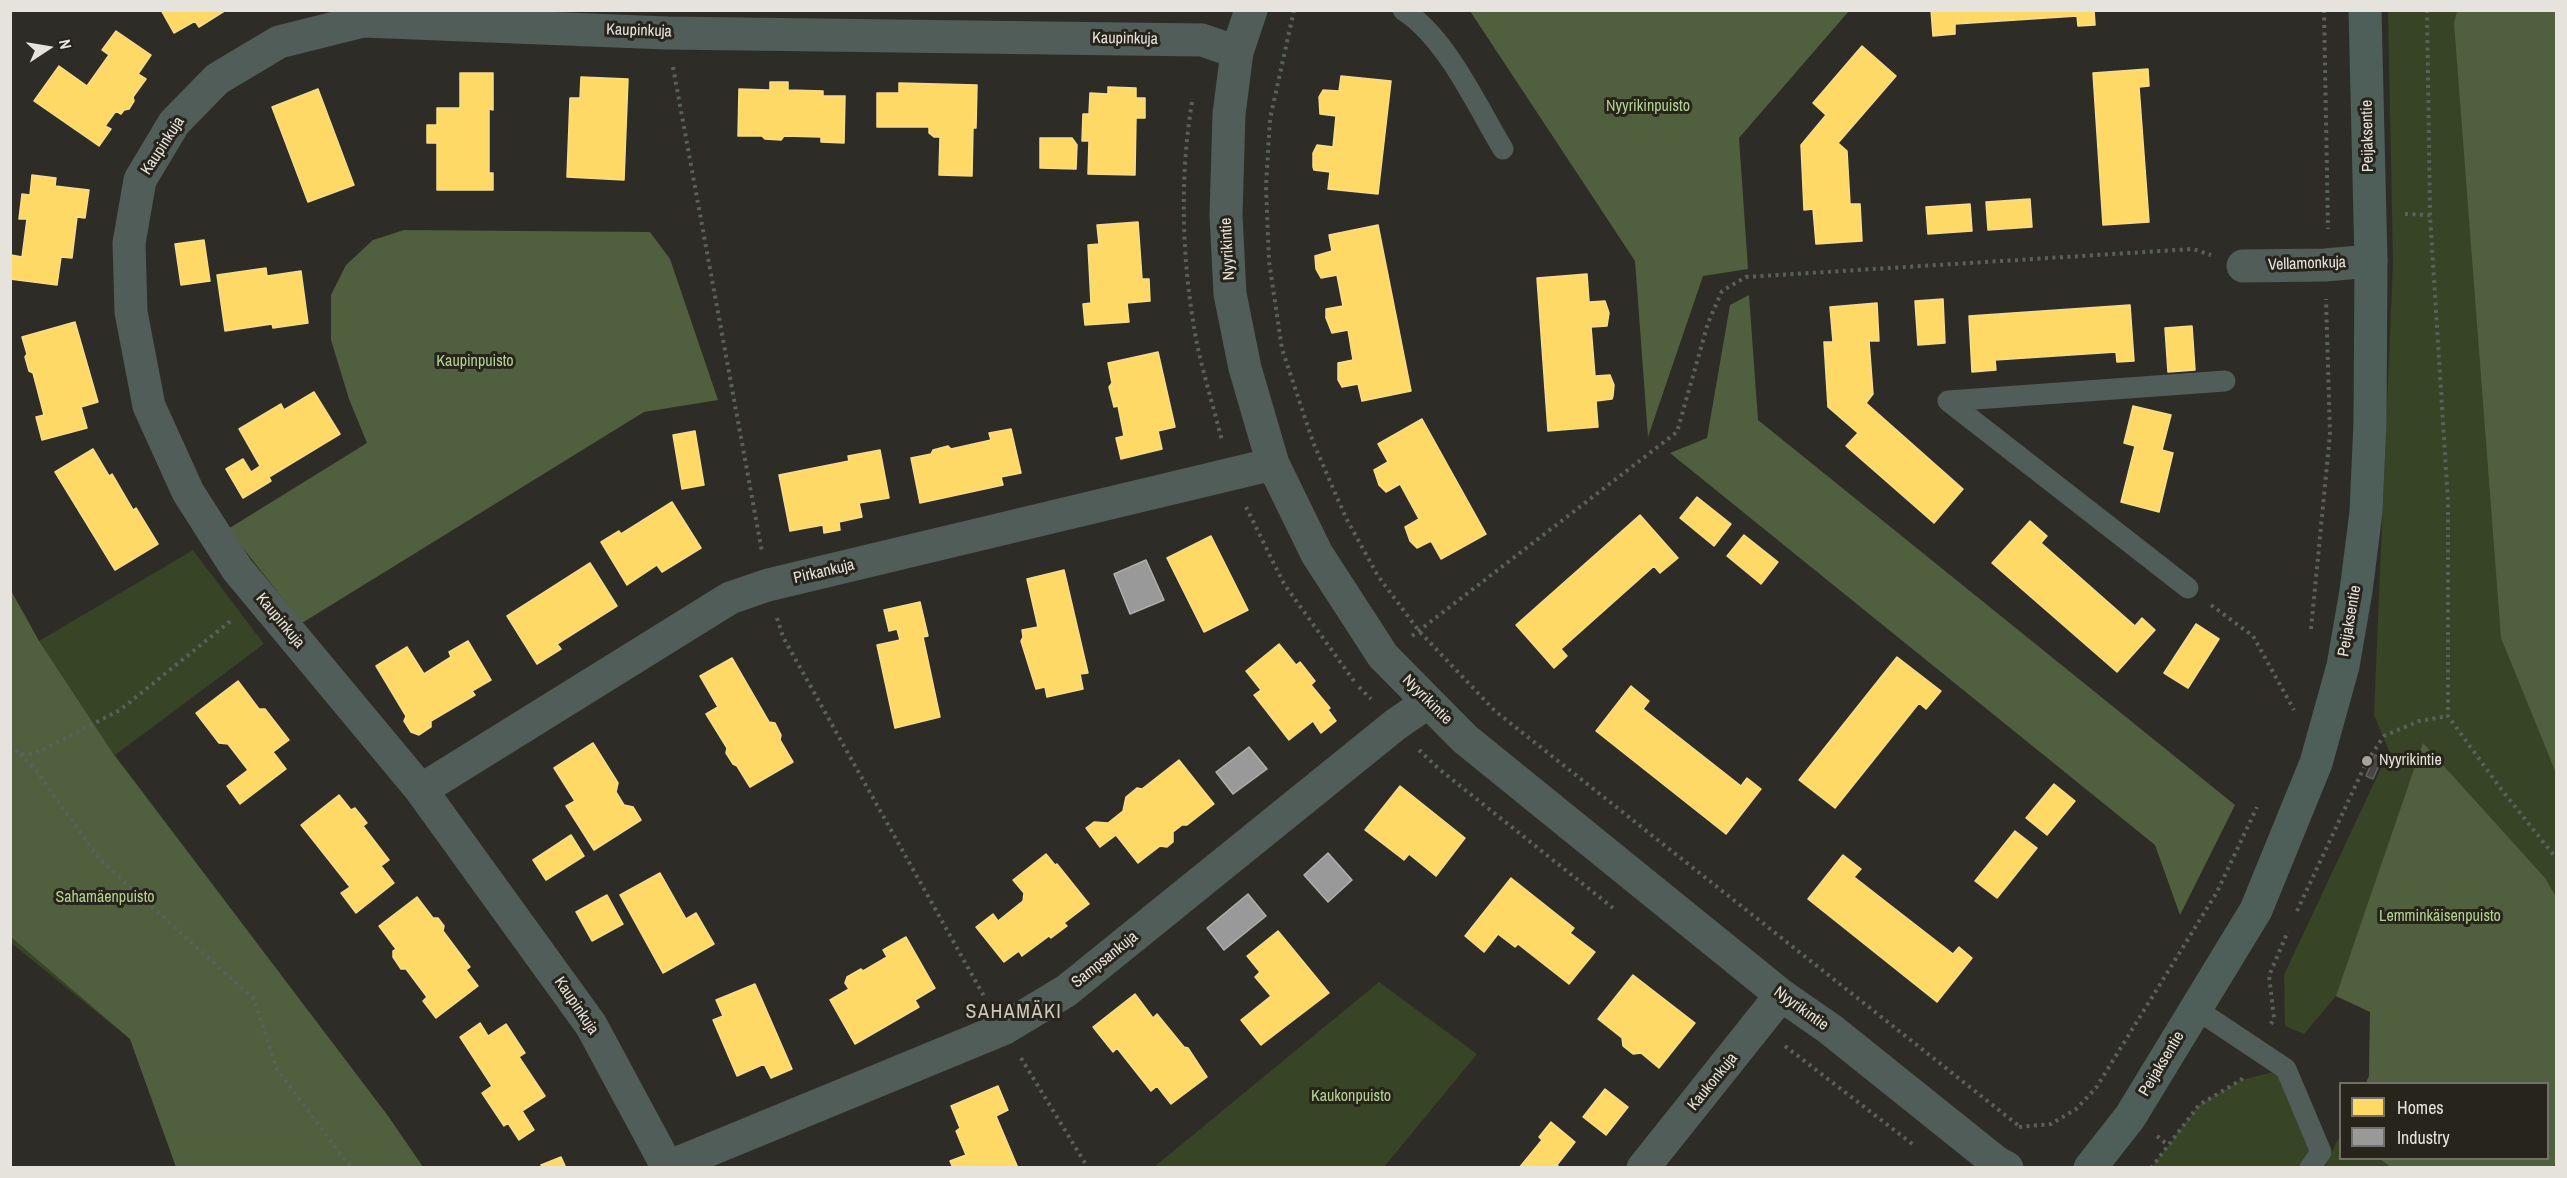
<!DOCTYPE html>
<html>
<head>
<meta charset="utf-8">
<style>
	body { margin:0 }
	#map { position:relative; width:2567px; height:1178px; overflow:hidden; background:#2e2c27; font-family:"Archivo Narrow",sans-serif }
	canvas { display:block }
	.frame { position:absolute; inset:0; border:12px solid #e6e3dd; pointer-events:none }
	.legend { position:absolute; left:2339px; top:1082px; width:210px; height:78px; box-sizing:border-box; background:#27241b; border:2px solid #737069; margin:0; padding:8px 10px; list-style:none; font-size:18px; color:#e6e3dd }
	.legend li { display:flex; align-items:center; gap:12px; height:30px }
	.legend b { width:30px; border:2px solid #737069 }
	.north { position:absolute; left:18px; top:18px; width:60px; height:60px; -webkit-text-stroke:4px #27241b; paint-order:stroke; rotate:78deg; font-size:16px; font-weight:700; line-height:24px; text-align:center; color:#e6e3dd }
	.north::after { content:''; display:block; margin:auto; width:21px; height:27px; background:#e6e3dd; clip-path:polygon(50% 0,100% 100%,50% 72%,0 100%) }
</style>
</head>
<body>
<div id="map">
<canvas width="2567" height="1178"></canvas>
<div class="frame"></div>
<ul class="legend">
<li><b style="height:16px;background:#ffd966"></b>Homes</li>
<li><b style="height:16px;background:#999"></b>Industry</li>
</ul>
<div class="north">N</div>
</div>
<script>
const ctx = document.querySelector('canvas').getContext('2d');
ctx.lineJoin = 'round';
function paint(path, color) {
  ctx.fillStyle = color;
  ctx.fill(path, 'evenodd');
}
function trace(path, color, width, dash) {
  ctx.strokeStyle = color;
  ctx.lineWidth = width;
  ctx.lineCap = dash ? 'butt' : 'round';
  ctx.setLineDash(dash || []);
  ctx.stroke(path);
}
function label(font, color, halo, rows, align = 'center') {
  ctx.font = font + ' "Archivo Narrow",sans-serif';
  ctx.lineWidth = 6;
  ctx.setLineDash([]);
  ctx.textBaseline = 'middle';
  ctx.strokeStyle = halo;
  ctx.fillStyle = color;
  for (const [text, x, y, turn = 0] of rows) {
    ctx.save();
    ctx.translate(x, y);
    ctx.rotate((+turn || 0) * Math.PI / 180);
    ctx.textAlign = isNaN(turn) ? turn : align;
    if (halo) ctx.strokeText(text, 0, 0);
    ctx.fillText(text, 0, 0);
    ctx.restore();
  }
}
const green = new Path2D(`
	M 2388,11 L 2556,11 L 2556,1167 L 2325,1167 L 2340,1135 L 2340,1158 L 2548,1158 L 2548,1084 L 2366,1083 L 2369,1076 L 2370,1011 L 2336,996 L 2304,1034 L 2285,1026 L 2284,975 L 2389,751 L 2374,715 L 2393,263 Z
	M 193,550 L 264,644 L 115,755 L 388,1116 L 423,1167 L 176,1167 L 130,1039 L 11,943 L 10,589 L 39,641 Z
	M 1379,982 L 1477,1054 L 1384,1167 L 1154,1167 Z
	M 2286,1069 L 2321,1152 L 2310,1167 L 2151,1168 L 2199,1105 L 2241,1080 Z`);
const forest = new Path2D(`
	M 1470,11 L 1849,11 L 1739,138 L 1748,269 L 1703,276 L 1648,437 L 1635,261 Z
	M 2457,11 L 2556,11 L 2556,773 L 2501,638 L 2454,23 Z
	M 404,230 L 650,232 L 670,259 L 718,400 L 644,412 L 302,623 L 228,529 L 367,443 L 349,399 L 331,340 L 331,295 L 346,265 L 373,240 Z
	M 1749,295 L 1758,420 L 2235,805 L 2180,915 L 2155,845 L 1670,453 L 1707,438 L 1730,305 Z
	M 10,589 L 39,641 L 114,755 L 388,1116 L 423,1167 L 176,1167 L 130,1039 L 11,937 Z
	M 2423,743 L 2545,878 L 2556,897 L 2556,1167 L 2391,1167 L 2380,1159 L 2548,1158 L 2548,1084 L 2366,1083 L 2369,1076 L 2370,1012 L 2336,996 Z`);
const homes = new Path2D(`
	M 161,10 L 226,10 L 199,27 L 195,21 L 174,33 Z
	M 1931,10 L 2094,10 L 2095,25 L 2078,26 L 2077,16 L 1955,24 L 1955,34 L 1933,36 Z
	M 116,31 L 151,55 L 138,74 L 146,79 L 133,97 L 134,101 L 129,109 L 124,110 L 121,114 L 116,111 L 105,126 L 111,129 L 99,146 L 34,101 L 59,66 L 87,86 L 109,55 L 102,50 Z
	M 1862,46 L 1896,76 L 1838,143 L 1847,151 L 1850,204 L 1860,204 L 1862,241 L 1816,244 L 1813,209 L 1804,210 L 1801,145 L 1826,115 L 1813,103 Z
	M 2148,69 L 2149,86 L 2139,87 L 2149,222 L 2103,225 L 2093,73 Z
	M 460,73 L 493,73 L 493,110 L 489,109 L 489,173 L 493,173 L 493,190 L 437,190 L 437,143 L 427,143 L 427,125 L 437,125 L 437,108 L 460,108 Z
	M 1341,76 L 1391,81 L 1378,194 L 1328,189 L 1330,172 L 1314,170 L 1313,167 L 1313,153 L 1317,145 L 1333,147 L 1336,116 L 1320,114 L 1319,97 L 1323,90 L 1339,91 Z
	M 581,77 L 628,79 L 624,180 L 567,177 L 570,98 L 580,98 Z
	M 770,82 L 788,82 L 788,90 L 823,91 L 823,96 L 845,96 L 844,143 L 821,142 L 821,137 L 784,136 L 781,140 L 765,139 L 762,136 L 738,136 L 739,89 L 770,90 Z
	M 899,83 L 977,85 L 976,128 L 973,128 L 972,176 L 939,175 L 940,137 L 934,137 L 929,133 L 929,127 L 877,127 L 877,93 L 899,93 Z
	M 1108,87 L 1136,88 L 1136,98 L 1145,98 L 1145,118 L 1136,118 L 1135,175 L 1088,174 L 1089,141 L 1082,141 L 1083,114 L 1089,114 L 1090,93 L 1108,94 Z
	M 318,89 L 354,185 L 308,202 L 272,107 Z
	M 1040,138 L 1072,138 L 1077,145 L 1076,169 L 1040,168 Z
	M 32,175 L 56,178 L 55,186 L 89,190 L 85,218 L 77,217 L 72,258 L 61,257 L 57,285 L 10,279 L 11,255 L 22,257 L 27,219 L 19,219 L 22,194 L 30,195 Z
	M 2030,199 L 2032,227 L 1988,230 L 1986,202 Z
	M 1970,204 L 1972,231 L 1928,234 L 1926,207 Z
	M 1138,222 L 1142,279 L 1149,279 L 1150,301 L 1127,303 L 1129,322 L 1085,325 L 1083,304 L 1091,303 L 1088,245 L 1099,244 L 1097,225 Z
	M 1378,225 L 1411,391 L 1362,401 L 1358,384 L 1342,387 L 1338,380 L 1338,363 L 1353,360 L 1348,330 L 1332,333 L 1326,318 L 1326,309 L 1343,306 L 1337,275 L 1321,278 L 1316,269 L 1315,256 L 1332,251 L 1329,235 Z
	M 204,240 L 210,281 L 181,285 L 175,244 Z
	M 266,268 L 267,276 L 301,271 L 308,323 L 273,328 L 272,324 L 225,331 L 217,275 Z
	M 1587,274 L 1589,302 L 1605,301 L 1609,313 L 1607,326 L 1591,327 L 1595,376 L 1610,375 L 1614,385 L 1613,396 L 1612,399 L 1596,401 L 1598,427 L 1548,431 L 1537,278 Z
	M 1943,299 L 1945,343 L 1918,345 L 1915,301 Z
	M 1877,303 L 1879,341 L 1869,341 L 1873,394 L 1866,403 L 1963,489 L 1934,523 L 1846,446 L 1858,433 L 1828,407 L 1824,342 L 1833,342 L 1830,307 Z
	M 2130,305 L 2134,361 L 2117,362 L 2116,352 L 1995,360 L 1996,370 L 1972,372 L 1969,316 Z
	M 75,322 L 98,402 L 81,407 L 87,428 L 42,440 L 36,417 L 44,415 L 33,373 L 29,371 L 25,357 L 27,354 L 22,337 Z
	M 2192,326 L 2195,370 L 2168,372 L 2165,328 Z
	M 1158,352 L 1175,427 L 1158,431 L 1162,449 L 1121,459 L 1116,438 L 1124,436 L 1118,406 L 1114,407 L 1109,387 L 1112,383 L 1108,363 Z
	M 314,392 L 340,434 L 269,477 L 271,481 L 243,498 L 226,469 L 243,459 L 251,472 L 260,466 L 239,429 L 281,404 L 284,410 Z
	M 2133,406 L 2171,415 L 2162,450 L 2173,453 L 2159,512 L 2121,502 L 2135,446 L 2124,443 Z
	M 1422,419 L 1486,534 L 1441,559 L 1431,541 L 1417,548 L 1410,541 L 1405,527 L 1419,519 L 1400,484 L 1386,492 L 1379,485 L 1374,470 L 1388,462 L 1378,444 Z
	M 1011,429 L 1021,473 L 1001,477 L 1003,485 L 920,503 L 911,458 L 931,454 L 933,450 L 948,446 L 951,449 L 991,440 L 989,433 Z
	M 695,431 L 704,485 L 682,489 L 673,435 Z
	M 93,449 L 109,476 L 112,474 L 133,510 L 136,508 L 158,544 L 115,570 L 55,472 Z
	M 880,450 L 889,498 L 859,503 L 862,517 L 839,522 L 840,530 L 824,533 L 823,525 L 790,531 L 779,475 L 849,461 L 848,456 Z
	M 1697,497 L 1731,524 L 1714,546 L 1680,518 Z
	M 672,502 L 701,548 L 662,572 L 657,565 L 627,585 L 601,542 L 619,531 L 621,534 Z
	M 1640,515 L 1678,558 L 1660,573 L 1654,566 L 1561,649 L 1567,656 L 1554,668 L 1516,625 Z
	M 2030,521 L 2047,536 L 2041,543 L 2135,626 L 2142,618 L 2155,630 L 2117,672 L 1992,563 Z
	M 1744,535 L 1778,562 L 1761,584 L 1727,556 Z
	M 1211,536 L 1248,610 L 1204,632 L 1167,558 Z
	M 590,563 L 617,606 L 557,644 L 561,649 L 537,664 L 507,616 Z
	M 1064,570 L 1088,673 L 1080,674 L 1083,689 L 1047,697 L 1045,687 L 1036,689 L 1021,641 L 1023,637 L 1022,630 L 1038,627 L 1027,579 Z
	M 920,602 L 928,636 L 923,637 L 940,717 L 895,728 L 877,645 L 900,640 L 897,629 L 889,631 L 884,610 Z
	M 2196,624 L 2219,639 L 2188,688 L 2164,673 Z
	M 468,641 L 491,680 L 472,691 L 475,695 L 431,721 L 431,727 L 419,735 L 411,732 L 404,721 L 406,716 L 376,666 L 407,647 L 424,674 L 451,657 L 449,652 Z
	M 1279,644 L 1296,665 L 1300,662 L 1315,681 L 1311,685 L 1330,708 L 1328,710 L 1336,721 L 1321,733 L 1313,721 L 1289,740 L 1254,695 L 1261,690 L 1246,671 Z
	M 1897,657 L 1941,691 L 1926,709 L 1919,703 L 1835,808 L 1799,780 Z
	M 732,658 L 769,722 L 775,723 L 781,735 L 780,740 L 793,762 L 750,787 L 737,766 L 733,764 L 726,753 L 727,748 L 706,714 L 718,707 L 700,676 Z
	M 238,681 L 259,709 L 265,709 L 289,740 L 273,752 L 286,769 L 240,804 L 227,786 L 248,770 L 228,744 L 219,743 L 196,713 Z
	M 1631,686 L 1649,701 L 1643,709 L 1741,786 L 1747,778 L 1761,789 L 1726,834 L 1596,731 Z
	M 593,743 L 618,783 L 616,792 L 624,805 L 633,807 L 641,820 L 594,850 L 566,806 L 575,801 L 554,768 Z
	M 1179,760 L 1214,804 L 1187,825 L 1182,825 L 1173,832 L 1173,842 L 1167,847 L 1160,846 L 1138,863 L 1116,835 L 1100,847 L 1086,828 L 1094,822 L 1108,823 L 1123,811 L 1126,797 L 1137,788 L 1142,789 Z
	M 2054,784 L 2075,801 L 2047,835 L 2026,818 Z
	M 1400,786 L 1465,838 L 1436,876 L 1409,854 L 1404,860 L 1365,830 Z
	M 339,795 L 351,810 L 355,808 L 367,823 L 363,826 L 389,860 L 381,866 L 394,883 L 356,913 L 341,893 L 350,887 L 301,825 Z
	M 2015,831 L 2037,848 L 1997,898 L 1975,881 Z
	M 571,835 L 584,856 L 546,880 L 533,860 Z
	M 1046,854 L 1055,865 L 1057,864 L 1089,904 L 1064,923 L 1067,926 L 1051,938 L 1049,936 L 1022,956 L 1019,951 L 1004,962 L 976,927 L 993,914 L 998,921 L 1023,901 L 1024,893 L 1013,880 Z
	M 1843,855 L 1861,869 L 1854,877 L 1953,954 L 1959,947 L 1972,958 L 1937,1002 L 1808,899 Z
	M 660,873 L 686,919 L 696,913 L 714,944 L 663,973 L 620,895 Z
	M 1511,878 L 1574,928 L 1570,933 L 1595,952 L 1569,984 L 1518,944 L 1515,947 L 1498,934 L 1484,952 L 1465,936 Z
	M 607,895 L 623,924 L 592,941 L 576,912 Z
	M 417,897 L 433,918 L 438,918 L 444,926 L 443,931 L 470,967 L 466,970 L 478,986 L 436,1018 L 423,1001 L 427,997 L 406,969 L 401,969 L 393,957 L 393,951 L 396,949 L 379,926 Z
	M 1278,931 L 1329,993 L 1261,1045 L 1241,1020 L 1271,996 L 1255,977 L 1260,972 L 1247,956 Z
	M 906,937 L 935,988 L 915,1000 L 919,1007 L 855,1044 L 830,1000 L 849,989 L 845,983 L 847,977 L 861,969 L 863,971 L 887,957 L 883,950 Z
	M 1633,975 L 1695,1023 L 1659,1068 L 1641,1053 L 1633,1054 L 1623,1046 L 1622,1038 L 1598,1019 Z
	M 755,984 L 792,1069 L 771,1078 L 764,1064 L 737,1076 L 713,1020 L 723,1016 L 716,1000 Z
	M 1135,994 L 1153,1018 L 1157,1014 L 1184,1047 L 1188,1048 L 1207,1077 L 1171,1104 L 1157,1086 L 1151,1091 L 1117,1048 L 1113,1052 L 1093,1027 Z
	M 480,1023 L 488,1036 L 506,1024 L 525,1053 L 519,1057 L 545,1096 L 522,1111 L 534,1130 L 519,1140 L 508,1123 L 504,1126 L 482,1093 L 492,1086 L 460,1037 Z
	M 998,1086 L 1008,1110 L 996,1116 L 1018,1168 L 953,1168 L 950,1161 L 966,1155 L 956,1131 L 960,1128 L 951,1106 Z
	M 1605,1089 L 1628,1107 L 1606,1135 L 1583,1117 Z
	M 1551,1122 L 1575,1142 L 1557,1165 L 1560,1168 L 1519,1168 L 1542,1140 L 1539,1137 Z
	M 561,1157 L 566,1168 L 542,1168 L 541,1165 Z`);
const industry = new Path2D(`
	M 1146,560 L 1164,600 L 1130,614 L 1114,574 Z
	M 1249,747 L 1267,769 L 1233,794 L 1216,772 Z
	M 1328,853 L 1352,880 L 1328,902 L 1304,875 Z
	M 1248,894 L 1266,916 L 1224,950 L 1207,928 Z`);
const building = new Path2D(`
	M 2375,755 L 2382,758 L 2373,779 L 2366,776 Z`);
const path = new Path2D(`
	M 1294,10 L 1270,119 L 1266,186 L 1269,261 L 1282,349 L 1313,442 L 1346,518 L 1378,576 L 1419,631 L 1495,711 L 2019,1126
	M 2324,10 L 2328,229
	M 2427,10 L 2430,215 L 2448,502 L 2448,716 L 2501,789 L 2556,858
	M 673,67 L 762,552
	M 1192,102 C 1179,181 1182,265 1197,344 C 1204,376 1214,409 1222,441
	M 2405,214 L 2430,215
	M 1246,507 L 1284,584 L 1354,681
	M 2211,605 L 2253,636 L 2294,710
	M 777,618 L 783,637 L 985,998
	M 2311,629 L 2330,434 L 2326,299
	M 1412,636 L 1677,432 L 1708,323 L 1722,291 L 1746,277 L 2193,249 L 2211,255
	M 1359,687 L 1371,699
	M 10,745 L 20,754 L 34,754 L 120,710 L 233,619
	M 1419,750 L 1439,769 L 1613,908
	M 20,754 L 35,769 L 100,860 L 254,999 L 277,1069 L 351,1168
	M 2297,911 L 2367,761 L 2384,736 L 2419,721 L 2448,716
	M 2271,1024 L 2274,1018 L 2269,976 L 2288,931
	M 1785,1046 L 1915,1146
	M 1021,1058 L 1088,1168
	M 2019,1127 L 2051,1124 L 2076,1109 L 2096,1088 L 2217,892 L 2257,807
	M 2157,1136 L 2168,1145
	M 2151,1168 L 2199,1105 L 2241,1080 L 2244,1075`);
const lane = new Path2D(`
	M 1403,10 C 1446,37 1477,106 1503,149
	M 2188,588 L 1948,401 L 2225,381
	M 2196,1009 L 2286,1069 L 2321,1152 L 2310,1168`);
const street = new Path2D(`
	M 1251,10 L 1237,52 L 1229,114 L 1226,215 L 1230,294 L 1245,368 L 1273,464 L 1317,554 L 1383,656 L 1465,739 L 1781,995 L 1830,1029 L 1996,1162 L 2007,1168
	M 2243,266 L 2325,265 L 2371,261
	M 421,790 L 730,598 L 768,585 L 1273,464
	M 668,1167 L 1003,1029 L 1066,991 L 1395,725 L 1428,702
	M 668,1168 L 591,1025 L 421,790 L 237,569 L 188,492 L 149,406 L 131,312 L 129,243 L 140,180 L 174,123 L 217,79 L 279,42 L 363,21 L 667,33 L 1202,40 L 1237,52
	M 1643,1168 L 1781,995`);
const secondary = new Path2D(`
	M 2090,1168 L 2130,1117 L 2256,910 L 2316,763 L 2343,666 L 2356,591 L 2366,512 L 2370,422 L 2371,261 L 2365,10`);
const markers = [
	[2367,761,6,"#a6a39d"]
];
const streetNames = [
	["Kaupinkuja",639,31,2],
	["Kaupinkuja",1125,39,1],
	["Peijaksentie",2368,136,-91],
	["Kaupinkuja",163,146,-57],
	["Nyyrikintie",1228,249,-93],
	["Vellamonkuja",2307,264,-2],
	["Pirkankuja",824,572,-13],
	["Kaupinkuja",280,621,50],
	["Peijaksentie",2350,621,-80],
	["Nyyrikintie",1427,700,45],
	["Sampsankuja",1105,960,-39],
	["Kaupinkuja",576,1006,56],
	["Nyyrikintie",1801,1009,36],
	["Peijaksentie",2162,1064,-59],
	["Kaukonkuja",1713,1082,-51]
];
const parkNames = [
	["Nyyrikinpuisto",1648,107],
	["Kaupinpuisto",475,362],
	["Sahamäenpuisto",105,898],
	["Lemminkäisenpuisto",2440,917],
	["Kaukonpuisto",1351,1097]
];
const poiNames = [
	["Nyyrikintie",2379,761]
];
const quarterNames = [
	["SAHAMÄKI",1014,1013]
];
paint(green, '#374425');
paint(forest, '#505f3d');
paint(homes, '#ffd966');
trace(homes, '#f8dc8a', 1.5);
paint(industry, '#999');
trace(industry, '#b0afad', 1.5);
paint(building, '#484642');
trace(building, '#64615d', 1.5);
trace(path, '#59615c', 4, [3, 4.5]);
trace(lane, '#515d58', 21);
trace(street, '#515d58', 33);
trace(secondary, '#4e5e59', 33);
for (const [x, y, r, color] of markers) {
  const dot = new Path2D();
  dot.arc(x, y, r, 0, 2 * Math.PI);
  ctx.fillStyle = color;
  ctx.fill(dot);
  trace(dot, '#27241b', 2);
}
label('16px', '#e6e3dd', '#27241b', streetNames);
label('16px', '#b4d393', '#27241b', parkNames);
label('16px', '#e6e3dd', '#27241b', poiNames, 'left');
ctx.letterSpacing = '1.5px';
label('20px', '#ccc7bc', '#27241b', quarterNames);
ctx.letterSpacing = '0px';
</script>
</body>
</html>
